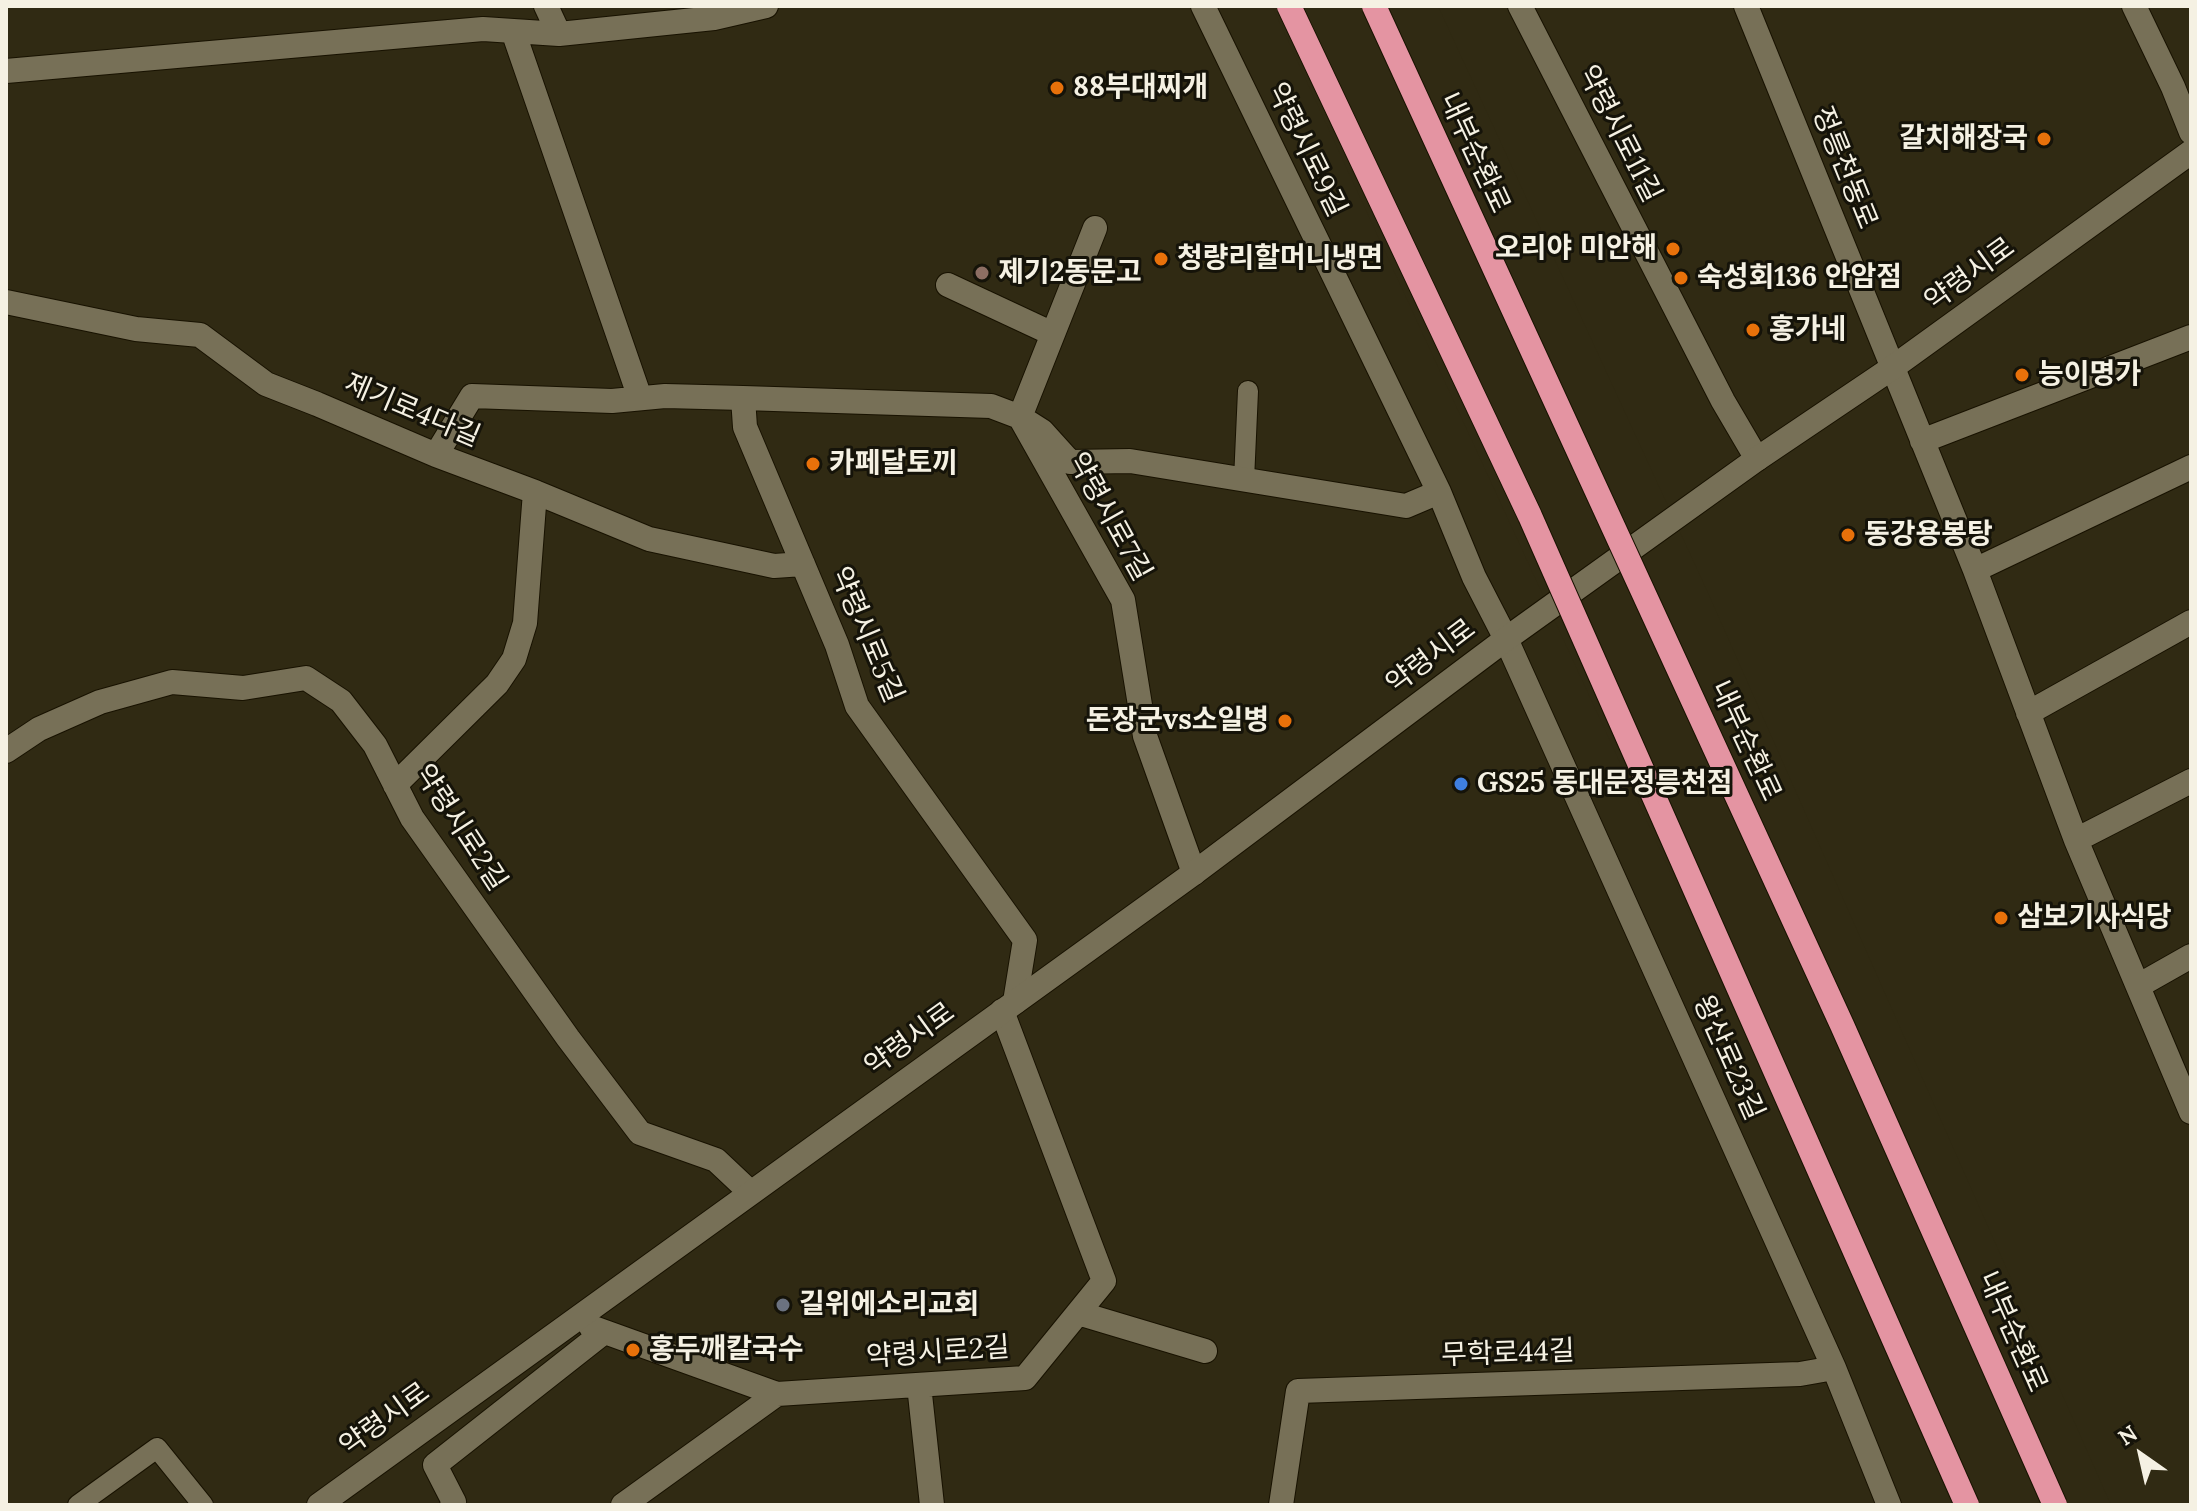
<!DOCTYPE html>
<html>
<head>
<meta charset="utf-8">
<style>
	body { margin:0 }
	#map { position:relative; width:2197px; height:1511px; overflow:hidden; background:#302a13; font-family:Lora,serif }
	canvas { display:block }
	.frame { position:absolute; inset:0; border:8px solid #f5f1e3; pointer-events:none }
	.north { position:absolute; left:2101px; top:1415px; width:80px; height:80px; -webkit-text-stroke:6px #151309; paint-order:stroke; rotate:326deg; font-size:22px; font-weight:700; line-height:32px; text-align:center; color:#f5f1e3 }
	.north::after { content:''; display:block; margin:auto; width:28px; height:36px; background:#f5f1e3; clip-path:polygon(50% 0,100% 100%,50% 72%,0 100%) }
</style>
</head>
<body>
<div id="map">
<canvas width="2197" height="1511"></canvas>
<div class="frame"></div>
<div class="north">N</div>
</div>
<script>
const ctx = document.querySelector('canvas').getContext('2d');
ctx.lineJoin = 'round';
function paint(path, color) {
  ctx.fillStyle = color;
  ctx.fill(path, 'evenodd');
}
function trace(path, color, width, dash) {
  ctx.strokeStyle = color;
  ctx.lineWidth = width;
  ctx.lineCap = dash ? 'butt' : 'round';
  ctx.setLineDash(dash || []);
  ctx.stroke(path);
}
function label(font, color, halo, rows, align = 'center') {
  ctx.font = font + ' Lora,"Noto Sans KR",serif';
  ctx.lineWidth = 6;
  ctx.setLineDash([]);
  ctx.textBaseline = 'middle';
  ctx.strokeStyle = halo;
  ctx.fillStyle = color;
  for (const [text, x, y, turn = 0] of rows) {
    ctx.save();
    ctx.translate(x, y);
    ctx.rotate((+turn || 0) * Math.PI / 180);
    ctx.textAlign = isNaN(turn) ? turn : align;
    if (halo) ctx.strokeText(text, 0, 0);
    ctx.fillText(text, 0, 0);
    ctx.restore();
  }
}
const pier = new Path2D(`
	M 1272,6 L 1438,6 L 1709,595 L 2111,1505 L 1952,1505 L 1783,1117 Z`);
const lane = new Path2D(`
	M 1244,480 L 1248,391
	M 78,1505 L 157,1448 L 203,1505`);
const street = new Path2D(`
	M 546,6 L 559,34
	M 1203,6 L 1439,492 L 1474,577 L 1506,639 L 1834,1368 L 1889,1505
	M 1520,6 L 1723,401 L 1757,459
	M 1746,6 L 1975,570 L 2076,840 L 2191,1112
	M 2134,6 L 2173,87 L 2191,132
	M 513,31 L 640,398
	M 6,71 L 483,29 L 559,34 L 714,18 L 766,6
	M 1095,228 L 1020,417 L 1123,600 L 1145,736 L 1194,873
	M 948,285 L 1053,334
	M 6,302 L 136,329 L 200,335 L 266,384 L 317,404 L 436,455 L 535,492 L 649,539 L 774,566 L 803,564
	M 1922,441 L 2191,337
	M 436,455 L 472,396 L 612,401 L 665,396 L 743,398
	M 1975,570 L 2191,467
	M 2028,713 L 2191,622
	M 6,751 L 39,729 L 100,702 L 172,682 L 243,688 L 306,678 L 341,701 L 375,745 L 412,818 L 568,1038 L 640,1133 L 716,1160 L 750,1192
	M 395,785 L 497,684 L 514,659 L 525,623 L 535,492
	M 2076,840 L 2191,781
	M 2138,986 L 2191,956
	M 1015,1002 L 1025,940 L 857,706 L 837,645 L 745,427 L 743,398 L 991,406 L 1020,417 L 1042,431 L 1070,462 L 1130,461 L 1406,506 L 1439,492
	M 1078,1313 L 1205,1351
	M 591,1327 L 777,1394
	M 919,1385 L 932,1505
	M 452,1505 L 454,1502 L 435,1465 L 604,1332
	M 623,1505 L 777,1394 L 1025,1378 L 1104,1281 L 1002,1011
	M 1281,1505 L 1298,1391 L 1800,1374 L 1834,1368`);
const secondary = new Path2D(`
	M 319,1505 L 1194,873 L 1506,639 L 1757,459 L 1892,368 L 2191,152`);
const highwayBridge = new Path2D(`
	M 1289,6 L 1530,516 L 1967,1505
	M 1374,6 L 1842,1025 L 2055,1505`);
const markers = [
	[1057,88,8,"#e8710a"],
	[2044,139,8,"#e8710a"],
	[1673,249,8,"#e8710a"],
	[1161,259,8,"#e8710a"],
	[982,273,8,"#8d6e63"],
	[1681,278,8,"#e8710a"],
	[1753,330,8,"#e8710a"],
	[2022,375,8,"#e8710a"],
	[813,464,8,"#e8710a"],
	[1848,535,8,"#e8710a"],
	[1285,721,8,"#e8710a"],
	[1461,784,8,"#3f7fe0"],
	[2001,918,8,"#e8710a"],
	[783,1305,8,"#6b7280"],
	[633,1350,8,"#e8710a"]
];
const poiNames = [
	["88부대찌개",1073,88],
	["갈치해장국",2028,139,"right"],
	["오리야 미안해",1657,249,"right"],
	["청량리할머니냉면",1177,259],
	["제기2동문고",998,273],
	["숙성회136 안암점",1697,278],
	["홍가네",1769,330],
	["능이명가",2038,375],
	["카페달토끼",829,464],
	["동강용봉탕",1864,535],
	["돈장군vs소일병",1269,721,"right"],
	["GS25 동대문정릉천점",1477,784],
	["삼보기사식당",2017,918],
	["길위에소리교회",799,1305],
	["홍두깨칼국수",649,1350]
];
const streetNames = [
	["약령시로11길",1619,134,63],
	["약령시로9길",1306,150,64],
	["내부순환로",1474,153,65],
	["정릉천동로",1844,168,68],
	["약령시로",1970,275,-36],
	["제기로4다길",412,411,23],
	["약령시로7길",1109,517,61],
	["약령시로5길",866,635,67],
	["약령시로",1431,657,-37],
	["내부순환로",1745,741,65],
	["약령시로2길",460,828,57],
	["약령시로",910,1040,-36],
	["왕산로23길",1728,1058,66],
	["내부순환로",2012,1332,66],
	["약령시로2길",938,1353,-4],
	["무학로44길",1508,1354,-2],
	["약령시로",385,1420,-36]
];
paint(pier, '#302a13');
trace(lane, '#181200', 22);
trace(street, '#181200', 26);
trace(secondary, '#181200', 26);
trace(lane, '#777057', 20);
trace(street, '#777057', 24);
trace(secondary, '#777057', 24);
trace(highwayBridge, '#181200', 26, []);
trace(highwayBridge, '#e494a2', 24);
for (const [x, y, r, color] of markers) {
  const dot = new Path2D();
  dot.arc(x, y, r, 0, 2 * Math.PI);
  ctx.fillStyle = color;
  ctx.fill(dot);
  trace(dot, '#151309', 3);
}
label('bold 28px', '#f5f1e3', '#151309', poiNames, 'left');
label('28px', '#f5f1e3', '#151309', streetNames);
</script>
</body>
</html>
